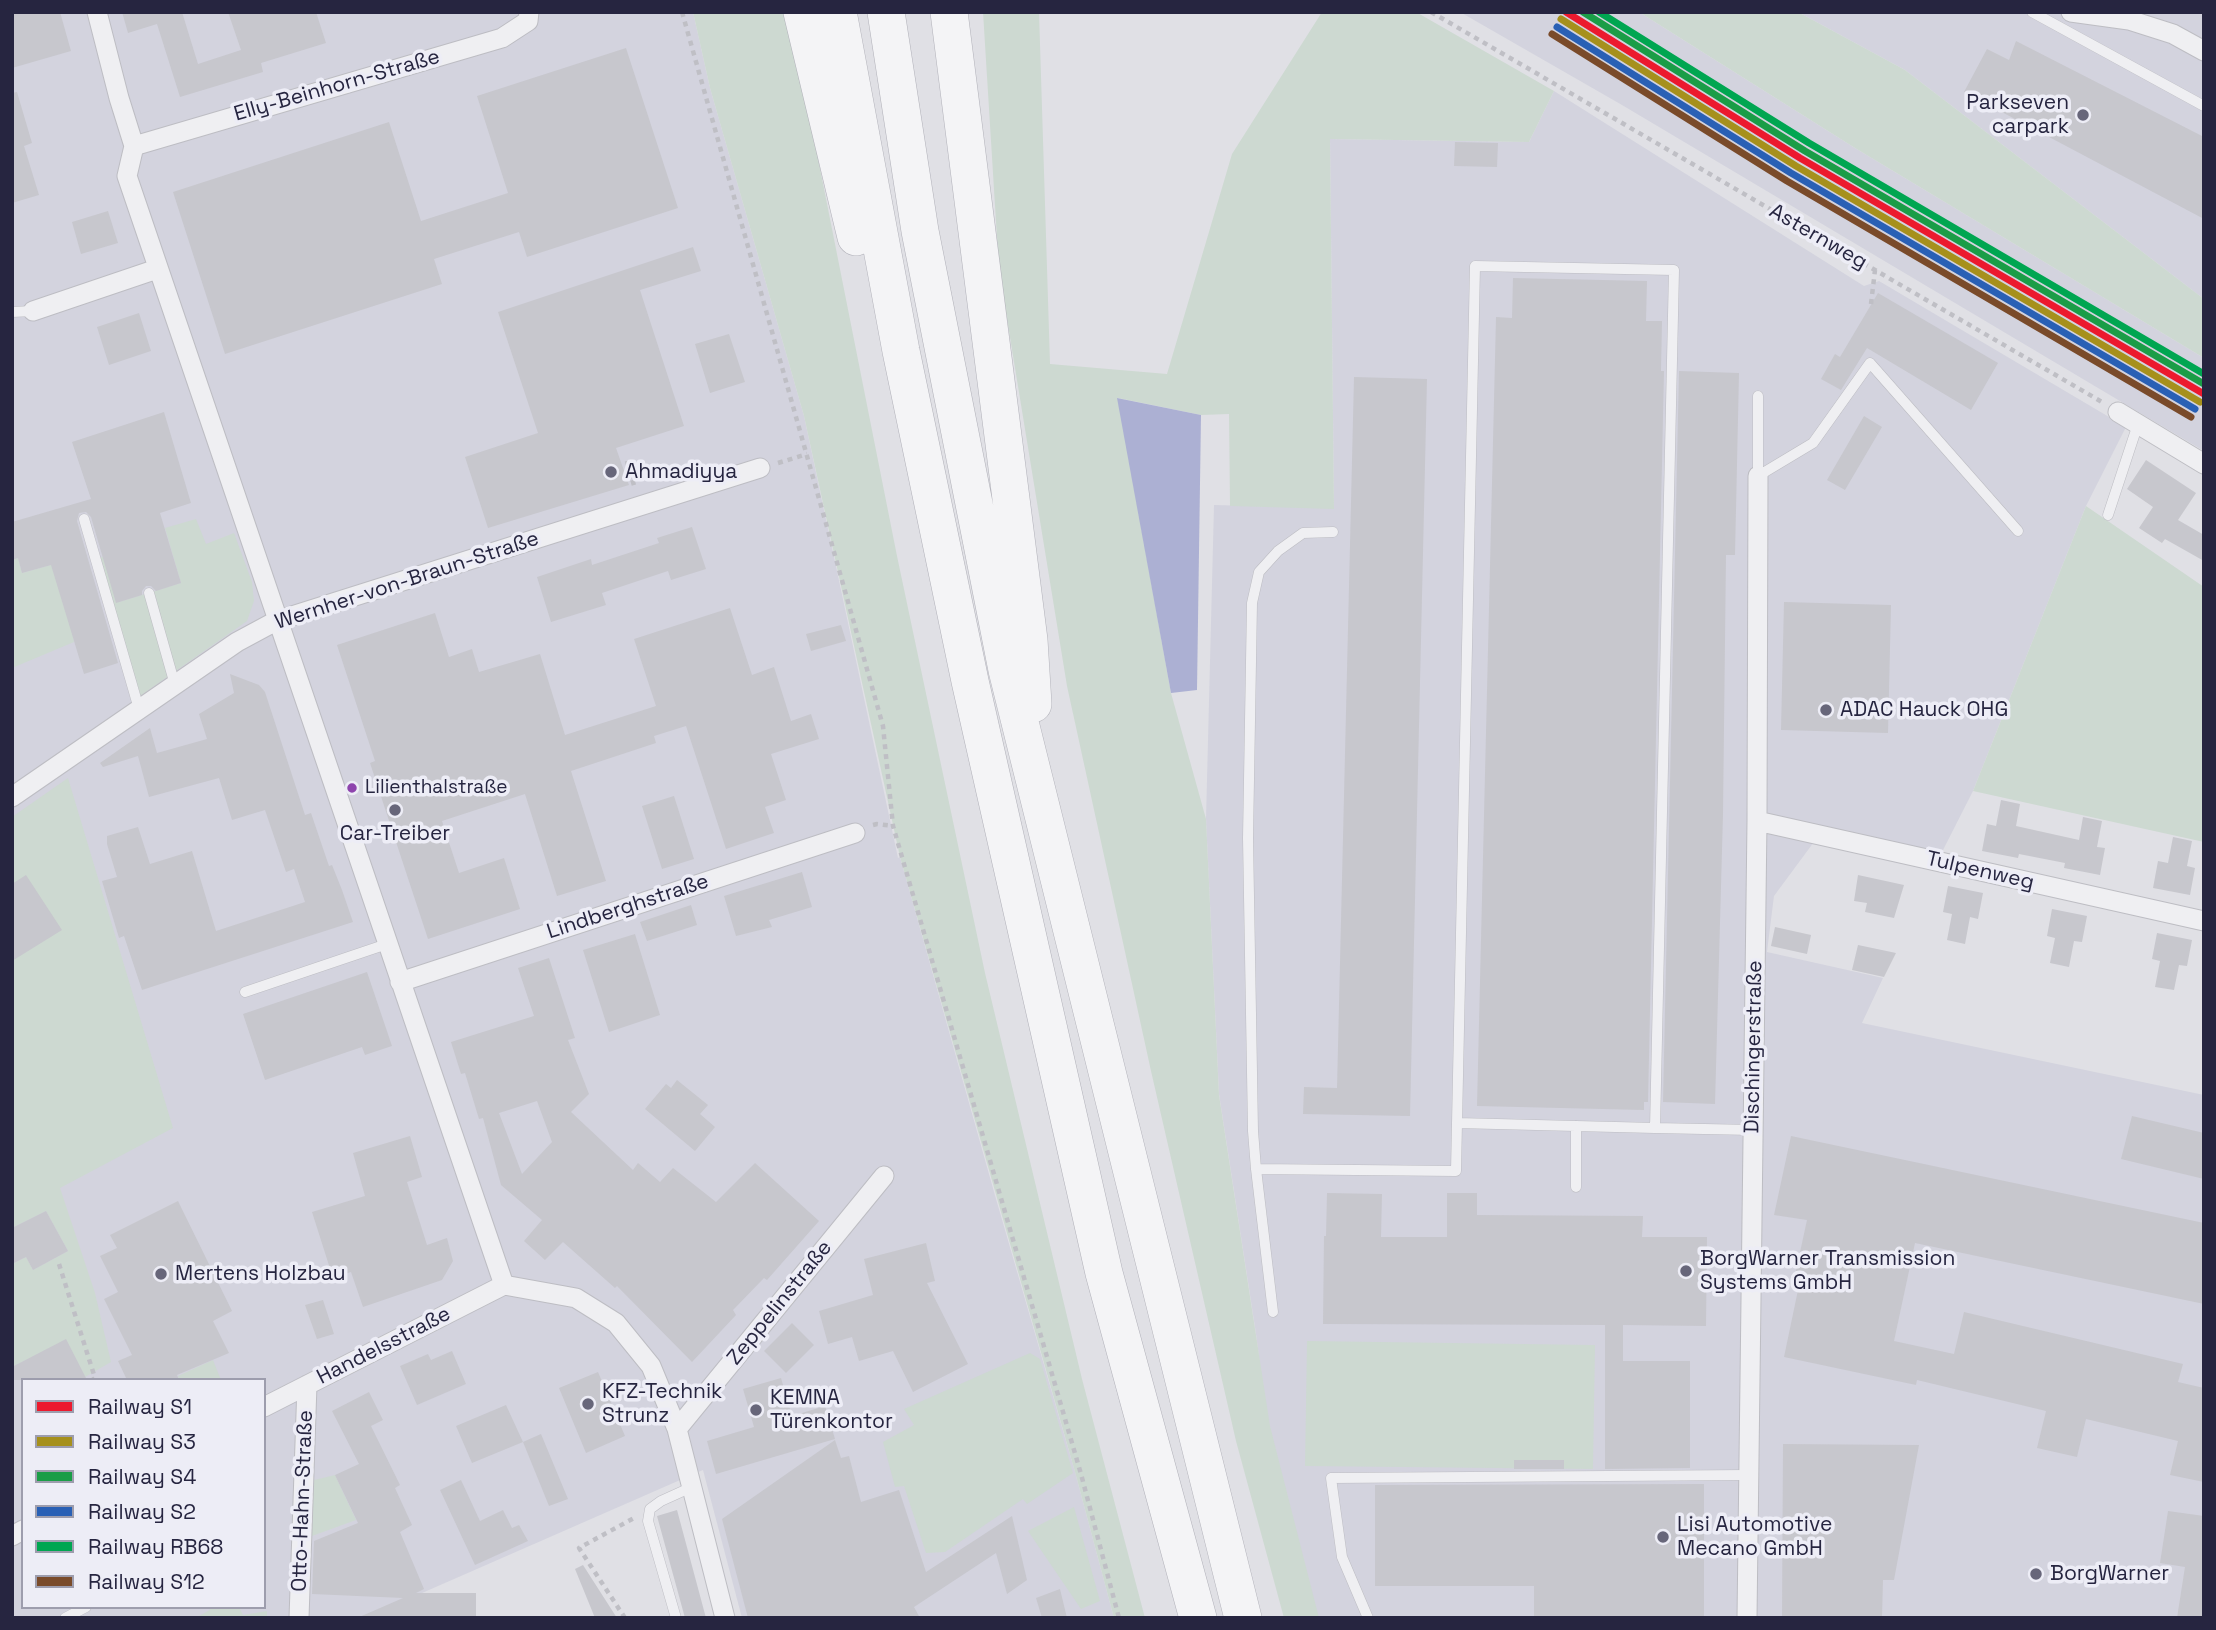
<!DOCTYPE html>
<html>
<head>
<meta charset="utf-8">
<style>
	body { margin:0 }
	#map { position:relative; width:2216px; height:1630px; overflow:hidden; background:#e0e0e5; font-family:"Space Grotesk",sans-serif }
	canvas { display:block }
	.frame { position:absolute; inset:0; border:14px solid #262540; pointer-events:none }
	.legend { position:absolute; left:21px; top:1378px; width:245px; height:231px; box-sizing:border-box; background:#ededf6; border:2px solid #9d9dad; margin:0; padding:9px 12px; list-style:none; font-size:21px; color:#262540 }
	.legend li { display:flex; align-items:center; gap:14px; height:35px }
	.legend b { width:35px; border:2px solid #9d9dad }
</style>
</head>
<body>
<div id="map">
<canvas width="2216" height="1630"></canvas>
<div class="frame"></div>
<ul class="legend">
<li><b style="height:9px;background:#ec192e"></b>Railway S1</li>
<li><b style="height:9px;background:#a6901c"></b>Railway S3</li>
<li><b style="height:9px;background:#1a9d47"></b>Railway S4</li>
<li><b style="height:9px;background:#2960b5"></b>Railway S2</li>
<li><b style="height:9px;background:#00a651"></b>Railway RB68</li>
<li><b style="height:9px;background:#7a4b2a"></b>Railway S12</li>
</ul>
</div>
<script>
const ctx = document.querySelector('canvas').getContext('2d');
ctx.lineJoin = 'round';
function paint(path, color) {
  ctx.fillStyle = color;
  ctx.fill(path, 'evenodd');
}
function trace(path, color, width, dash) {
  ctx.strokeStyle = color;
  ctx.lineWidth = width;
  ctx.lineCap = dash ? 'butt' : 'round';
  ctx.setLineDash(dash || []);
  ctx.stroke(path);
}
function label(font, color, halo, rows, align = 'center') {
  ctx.font = font + ' "Space Grotesk",sans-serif';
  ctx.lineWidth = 7;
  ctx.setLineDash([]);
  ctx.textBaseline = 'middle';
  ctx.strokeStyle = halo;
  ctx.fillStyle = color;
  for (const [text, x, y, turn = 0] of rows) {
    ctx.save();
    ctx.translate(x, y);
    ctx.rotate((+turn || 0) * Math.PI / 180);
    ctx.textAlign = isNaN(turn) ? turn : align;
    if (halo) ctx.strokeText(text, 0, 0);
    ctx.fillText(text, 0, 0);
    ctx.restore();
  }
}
const built = new Path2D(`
	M 12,12 L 693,12 L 710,88 L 804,416 L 898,858 L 900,857 L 994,1192 L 1075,1472 L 1114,1618 L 742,1618 L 703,1470 L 365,1618 L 12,1618 ZM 23,1380 L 264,1380 L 264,1607 L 23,1607 Z
	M 1460,12 L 1639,12 L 1855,148 L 2204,358 L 2204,451 L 1622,105 Z
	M 1798,12 L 2204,12 L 2204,299 L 1905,70 Z
	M 1554,91 L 1864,286 L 1879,281 L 2126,427 L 2086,506 L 1973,791 L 1942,852 L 1825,827 L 1774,896 L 1767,952 L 1883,978 L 1862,1023 L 2204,1095 L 2204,1618 L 1292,1618 L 1256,1334 L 1219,1094 L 1206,819 L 1214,505 L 1334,508 L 1330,139 L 1529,142 Z`);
const green = new Path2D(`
	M 693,12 L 784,12 L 804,88 L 897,556 L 985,973 L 1082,1379 L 1145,1618 L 1114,1618 L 1075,1472 L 900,857 L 804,416 L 710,88 Z
	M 983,12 L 1039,12 L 1050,364 L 1167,374 L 1232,154 L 1322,12 L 1416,12 L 1554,91 L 1529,142 L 1330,139 L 1334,509 L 1230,506 L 1229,414 L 1201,415 L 1118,398 L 1171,693 L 1206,819 L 1219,1095 L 1270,1426 L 1319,1618 L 1284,1618 L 1236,1441 L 1151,1071 L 1067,686 L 999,270 Z
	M 1639,12 L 1798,12 L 1905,70 L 2204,299 L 2204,358 L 1855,148 Z
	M 2086,506 L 2204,587 L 2204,842 L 1973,791 Z
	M 196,519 L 206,544 L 234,533 L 252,582 L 254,601 L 247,621 L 140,696 L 99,558 L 105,556 L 119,602 L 181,583 L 165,528 Z
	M 18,558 L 22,573 L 58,563 L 74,642 L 12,668 L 12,560 Z
	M 68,778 L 173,1128 L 60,1188 L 95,1293 L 111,1362 L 85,1377 L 66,1340 L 12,1367 L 12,1264 L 26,1257 L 33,1270 L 68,1251 L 46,1211 L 12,1228 L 12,817 Z
	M 1307,1341 L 1595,1345 L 1593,1469 L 1305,1466 Z
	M 1030,1353 L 1040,1359 L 1073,1473 L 1027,1504 L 1023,1499 L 945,1552 L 926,1553 L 904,1486 L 895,1487 L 883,1442 L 914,1425 L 904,1409 Z
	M 213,1360 L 221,1380 L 179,1380 L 178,1376 Z
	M 335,1475 L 356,1520 L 312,1536 L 310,1481 Z
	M 1074,1507 L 1100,1601 L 1081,1609 L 1028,1531 Z
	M 208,1607 L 239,1607 L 243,1615 L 267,1611 L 267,1618 L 195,1618 L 210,1610 Z`);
const water = new Path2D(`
	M 1117,398 L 1201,415 L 1197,690 L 1171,693 Z`);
const building = new Path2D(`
	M 12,12 L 60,12 L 71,51 L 12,68 Z
	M 122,12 L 182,12 L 198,64 L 241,50 L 228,12 L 316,12 L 326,43 L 261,63 L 263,72 L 180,97 L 157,24 L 128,33 Z
	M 2016,41 L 2204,137 L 2204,219 L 1964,92 L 1987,49 L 2009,60 Z
	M 626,48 L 678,208 L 527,257 L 519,232 L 434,259 L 442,284 L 225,354 L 173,192 L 389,122 L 421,221 L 508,193 L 477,96 Z
	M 17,92 L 32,143 L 24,146 L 39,195 L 12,203 L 12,93 Z
	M 1455,142 L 1498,143 L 1497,167 L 1454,166 Z
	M 108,211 L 118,243 L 81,254 L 72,222 Z
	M 693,247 L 701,271 L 640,290 L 684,426 L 616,448 L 629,485 L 488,528 L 465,457 L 538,433 L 498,312 Z
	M 1513,278 L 1647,281 L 1646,321 L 1662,321 L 1661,371 L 1664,371 L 1648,1102 L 1644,1102 L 1644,1110 L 1477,1106 L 1496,317 L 1512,318 Z
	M 1878,293 L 1998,363 L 1971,410 L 1867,348 L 1841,390 L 1821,379 L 1835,354 L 1840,357 Z
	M 139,313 L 151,351 L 109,365 L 97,327 Z
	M 729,334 L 745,382 L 710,393 L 695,344 Z
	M 1679,371 L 1739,373 L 1735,555 L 1726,555 L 1723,814 L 1715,1104 L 1663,1102 Z
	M 1354,377 L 1427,379 L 1410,1116 L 1303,1114 L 1304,1087 L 1337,1088 Z
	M 164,412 L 191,503 L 160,513 L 181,583 L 156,591 L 151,586 L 146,586 L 142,591 L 142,595 L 116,603 L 91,517 L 86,512 L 79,513 L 77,521 L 118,663 L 84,674 L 51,565 L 22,573 L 18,558 L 12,560 L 12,522 L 91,499 L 72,442 Z
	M 1864,416 L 1882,427 L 1845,490 L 1827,480 Z
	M 2146,460 L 2196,493 L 2178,520 L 2204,535 L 2204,561 L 2165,539 L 2162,543 L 2139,528 L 2153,507 L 2127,489 Z
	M 692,527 L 706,569 L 671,580 L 668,571 L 602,593 L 606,605 L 551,622 L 537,577 L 591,559 L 592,565 L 659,543 L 657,538 Z
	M 1784,602 L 1891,605 L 1888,733 L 1781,730 Z
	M 730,608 L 752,675 L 774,667 L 791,721 L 811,714 L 819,739 L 771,754 L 786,800 L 765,807 L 774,833 L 726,849 L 686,726 L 654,736 L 656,743 L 571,771 L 606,881 L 557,896 L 525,794 L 442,821 L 459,873 L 504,858 L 520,909 L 428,939 L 370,763 L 375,761 L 337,645 L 435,613 L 449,657 L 472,649 L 479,672 L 540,654 L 565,735 L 656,706 L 634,639 Z
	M 841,625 L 846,641 L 811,651 L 806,634 Z
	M 230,674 L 259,685 L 265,692 L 305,815 L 311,813 L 329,866 L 332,865 L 342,890 L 353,922 L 142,990 L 124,936 L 119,938 L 102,881 L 117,877 L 107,844 L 107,836 L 138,827 L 150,864 L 192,851 L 216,931 L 305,902 L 294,869 L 286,872 L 265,810 L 232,820 L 219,778 L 149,797 L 138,756 L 103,767 L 100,763 L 150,728 L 157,753 L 207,739 L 199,714 L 234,693 Z
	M 674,796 L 694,859 L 662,869 L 642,806 Z
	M 2001,800 L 2020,804 L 2016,826 L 2079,840 L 2083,817 L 2102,821 L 2097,847 L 2105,848 L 2100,875 L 2064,868 L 2065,863 L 2019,854 L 2018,858 L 1982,851 L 1987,824 L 1996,826 Z
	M 2173,837 L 2192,841 L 2187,866 L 2195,868 L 2190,895 L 2153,888 L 2158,861 L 2168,863 Z
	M 802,872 L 812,907 L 769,920 L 772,927 L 736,936 L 724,896 Z
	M 26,875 L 62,930 L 12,961 L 12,884 Z
	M 1858,875 L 1904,885 L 1894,918 L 1865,912 L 1867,903 L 1854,901 Z
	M 1948,886 L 1983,893 L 1978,919 L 1970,917 L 1965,944 L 1947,940 L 1952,914 L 1943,912 Z
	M 691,905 L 697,925 L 647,941 L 640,922 Z
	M 2052,909 L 2087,916 L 2082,942 L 2074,941 L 2069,967 L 2050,963 L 2055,938 L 2047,936 Z
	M 1775,927 L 1811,935 L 1807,954 L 1771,946 Z
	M 2157,933 L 2192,940 L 2187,966 L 2179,965 L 2174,990 L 2155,987 L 2160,961 L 2152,959 Z
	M 635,934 L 660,1015 L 609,1032 L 583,950 Z
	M 1858,945 L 1896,953 L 1884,977 L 1852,970 Z
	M 549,958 L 575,1038 L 568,1040 L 589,1094 L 571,1112 L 633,1170 L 638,1163 L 660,1182 L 673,1168 L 716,1202 L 755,1163 L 819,1221 L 767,1280 L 764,1278 L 733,1310 L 736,1315 L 692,1362 L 617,1286 L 615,1288 L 563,1242 L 545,1260 L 524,1241 L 542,1220 L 501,1185 L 483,1118 L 479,1119 L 465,1073 L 461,1074 L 451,1042 L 534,1016 L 518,968 ZM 537,1101 L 552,1142 L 522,1174 L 499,1113 Z
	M 367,972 L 392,1046 L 365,1055 L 362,1047 L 265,1080 L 243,1014 Z
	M 677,1080 L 708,1105 L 700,1114 L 715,1127 L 695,1151 L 645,1109 L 666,1084 L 671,1088 Z
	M 2132,1116 L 2204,1133 L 2204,1179 L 2121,1159 Z
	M 410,1136 L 422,1177 L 407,1182 L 427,1245 L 447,1238 L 453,1261 L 442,1280 L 363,1307 L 351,1272 L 333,1278 L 312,1212 L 365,1196 L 353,1153 Z
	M 1791,1136 L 2204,1223 L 2204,1304 L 1915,1243 L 1894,1341 L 1954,1354 L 1964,1312 L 2183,1364 L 2178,1382 L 2204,1388 L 2204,1482 L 2170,1475 L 2178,1441 L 2086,1419 L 2077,1457 L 2037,1448 L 2046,1411 L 1917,1380 L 1916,1385 L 1784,1357 L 1798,1290 L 1792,1289 L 1807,1220 L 1774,1215 Z
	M 1327,1193 L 1382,1194 L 1381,1237 L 1447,1237 L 1447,1193 L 1477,1193 L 1477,1215 L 1643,1216 L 1642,1237 L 1707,1237 L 1706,1326 L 1623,1325 L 1623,1361 L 1690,1361 L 1690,1468 L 1605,1469 L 1605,1325 L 1323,1324 L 1324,1236 L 1326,1236 Z
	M 178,1201 L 232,1311 L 213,1321 L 229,1353 L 177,1375 L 179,1380 L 127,1380 L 118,1361 L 132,1355 L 104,1299 L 118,1292 L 100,1256 L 117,1248 L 110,1235 Z
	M 46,1211 L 68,1251 L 33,1270 L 26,1257 L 12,1264 L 12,1228 Z
	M 926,1243 L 935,1281 L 927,1283 L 968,1364 L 913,1392 L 893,1351 L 859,1361 L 852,1337 L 828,1344 L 819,1311 L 873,1295 L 864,1259 Z
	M 323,1300 L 334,1334 L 317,1339 L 305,1305 Z
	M 792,1323 L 814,1345 L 786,1373 L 764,1351 Z
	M 66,1339 L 87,1380 L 12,1380 L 12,1367 Z
	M 452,1351 L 466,1384 L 417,1405 L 400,1366 L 428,1354 L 431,1360 Z
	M 598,1372 L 625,1436 L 586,1453 L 559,1388 Z
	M 781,1378 L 792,1416 L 825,1406 L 835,1439 L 716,1474 L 707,1441 L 754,1427 L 743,1389 Z
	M 369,1392 L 383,1420 L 371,1426 L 400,1485 L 395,1488 L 412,1525 L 400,1532 L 424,1589 L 416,1593 L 476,1593 L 476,1618 L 357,1618 L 403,1598 L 312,1594 L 314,1541 L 358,1523 L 335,1475 L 359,1464 L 332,1411 Z
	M 506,1405 L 523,1442 L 472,1463 L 456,1426 Z
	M 541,1434 L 568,1499 L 549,1506 L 523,1442 Z
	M 835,1440 L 841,1458 L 849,1456 L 861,1502 L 899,1490 L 926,1572 L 1012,1516 L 1027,1580 L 1007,1594 L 996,1553 L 914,1607 L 920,1618 L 748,1618 L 722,1519 Z
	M 1783,1444 L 1919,1445 L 1894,1580 L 1883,1580 L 1882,1618 L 1782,1618 Z
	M 1514,1460 L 1564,1460 L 1564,1469 L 1514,1469 Z
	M 461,1480 L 480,1521 L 503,1510 L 512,1528 L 519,1525 L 528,1541 L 475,1565 L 440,1490 Z
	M 1704,1484 L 1704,1618 L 1534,1618 L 1534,1586 L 1375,1586 L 1375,1485 Z
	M 677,1510 L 706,1618 L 685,1618 L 657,1516 Z
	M 2168,1511 L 2204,1516 L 2204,1618 L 2177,1618 L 2185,1567 L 2160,1563 Z
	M 583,1565 L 617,1618 L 595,1618 L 575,1569 Z
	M 1060,1589 L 1067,1618 L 1042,1618 L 1036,1598 Z`);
const path = new Path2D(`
	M 682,12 L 883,726 L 893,826 L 1081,1474 L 1119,1618
	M 1431,12 L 2102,402
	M 1871,304 L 1875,270
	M 627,461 L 635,489
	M 778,463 L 807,454
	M 873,825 L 877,824 L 893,826
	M 59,1264 L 95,1378 L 92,1380
	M 625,1618 L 579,1548 L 634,1518`);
const lane = new Path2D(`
	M 2032,12 L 2204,106
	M 12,312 L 33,311
	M 1758,476 L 1813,443 L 1870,363 L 2018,531
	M 1758,476 L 1758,396
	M 2108,515 L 2138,424
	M 84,519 L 139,709
	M 1333,532 L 1303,533 L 1278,551 L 1259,572 L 1252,603 L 1248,838 L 1253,1131 L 1256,1169 L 1456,1171 L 1457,1123
	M 149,593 L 175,685
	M 245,992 L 387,944
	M 1655,1128 L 1457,1123 L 1475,266 L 1674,270 L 1655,1128 L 1753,1130
	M 1256,1169 L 1273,1312
	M 1576,1187 L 1576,1126
	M 65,1618 L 86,1607
	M 676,1618 L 648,1521 L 650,1509 L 661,1501 L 692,1487
	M 1368,1618 L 1342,1557 L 1331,1478 L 1748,1475`);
const street = new Path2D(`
	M 97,12 L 119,98 L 134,146 L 127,176 L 504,1285
	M 2071,12 L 2129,20 L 2173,34 L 2204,51
	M 134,146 L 502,38 L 528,21 L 529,12
	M 33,311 L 157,269
	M 2118,412 L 2204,464
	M 12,797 L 237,642 L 276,621 L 760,468
	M 1757,821 L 2204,921
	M 400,982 L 855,833
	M 504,1285 L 576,1298 L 616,1323 L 651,1366 L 677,1429 L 725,1618
	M 264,1407 L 504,1285
	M 677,1429 L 884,1176
	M 12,1536 L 23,1530
	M 299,1618 L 307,1385
	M 1747,1618 L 1757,821 L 1758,476`);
const highway = new Path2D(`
	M 802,12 L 856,237
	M 838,12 L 901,351 L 970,681 L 1104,1273 L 1198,1618
	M 886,12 L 920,231 L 1007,670 L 1243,1618
	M 949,12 L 1029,640 L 1033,704`);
const rail1 = new Path2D(`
	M 1566,12 L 1800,158 L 2204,394`);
const rail2 = new Path2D(`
	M 1561,19 L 1796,166 L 2200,402`);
const rail3 = new Path2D(`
	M 1583,12 L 1805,151 L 2204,384`);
const rail4 = new Path2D(`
	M 1557,27 L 1791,173 L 2195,409`);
const rail5 = new Path2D(`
	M 1599,12 L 1809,143 L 2204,374`);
const rail6 = new Path2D(`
	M 1552,34 L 1787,181 L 2191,417`);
const markers = [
	[2083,115,7,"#67667a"],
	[611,472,7,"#67667a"],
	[1826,710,7,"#67667a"],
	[352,788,6,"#8e44ad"],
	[395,810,7,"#67667a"],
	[1686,1271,7,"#67667a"],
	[161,1274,7,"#67667a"],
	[588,1404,7,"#67667a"],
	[756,1410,7,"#67667a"],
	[1663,1537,7,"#67667a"],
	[2036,1574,7,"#67667a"]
];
const busNames = [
	["Lilienthalstraße",365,788]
];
const streetNames = [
	["Elly-Beinhorn-Straße",337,86,-16],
	["Asternweg",1818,237,30],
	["Wernher-von-Braun-Straße",407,581,-18],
	["Tulpenweg",1980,871,13],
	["Lindberghstraße",628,907,-18],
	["Dischingerstraße",1754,1047,-89],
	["Zeppelinstraße",780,1303,-51],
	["Handelsstraße",384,1346,-27],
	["Otto-Hahn-Straße",303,1501,-88]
];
const poiNames = [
	["Parkseven",2069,103,"right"],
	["carpark",2069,127,"right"],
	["Ahmadiyya",625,472],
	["ADAC Hauck OHG",1840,710],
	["Car-Treiber",395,834,"center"],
	["BorgWarner Transmission",1700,1259],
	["Systems GmbH",1700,1283],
	["Mertens Holzbau",175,1274],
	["KFZ-Technik",602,1392],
	["Strunz",602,1416],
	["KEMNA",770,1398],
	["Türenkontor",770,1422],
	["Lisi Automotive",1677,1525],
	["Mecano GmbH",1677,1549],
	["BorgWarner",2050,1574]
];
paint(built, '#d3d3de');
paint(green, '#cdd9d1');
paint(water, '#acb0d3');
paint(building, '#c7c7cd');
trace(lane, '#bdbdc3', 11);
trace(street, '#bdbdc3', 21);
trace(highway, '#b2b2ba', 38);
trace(path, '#bfbfc5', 4.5, [5, 5]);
trace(lane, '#efeff2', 10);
trace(street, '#efeff2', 19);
trace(highway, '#f4f4f6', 37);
trace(rail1, '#ec192e', 7);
trace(rail2, '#a6901c', 7);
trace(rail3, '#1a9d47', 7);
trace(rail4, '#2960b5', 7);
trace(rail5, '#00a651', 7);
trace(rail6, '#7a4b2a', 7);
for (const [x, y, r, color] of markers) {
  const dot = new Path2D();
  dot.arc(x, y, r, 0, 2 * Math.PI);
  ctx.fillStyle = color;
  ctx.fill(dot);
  trace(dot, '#ededf6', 2.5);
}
label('19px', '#262540', '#ededf6', busNames, 'left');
label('21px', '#262540', '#ededf6', streetNames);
label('21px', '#262540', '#ededf6', poiNames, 'left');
</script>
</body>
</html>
